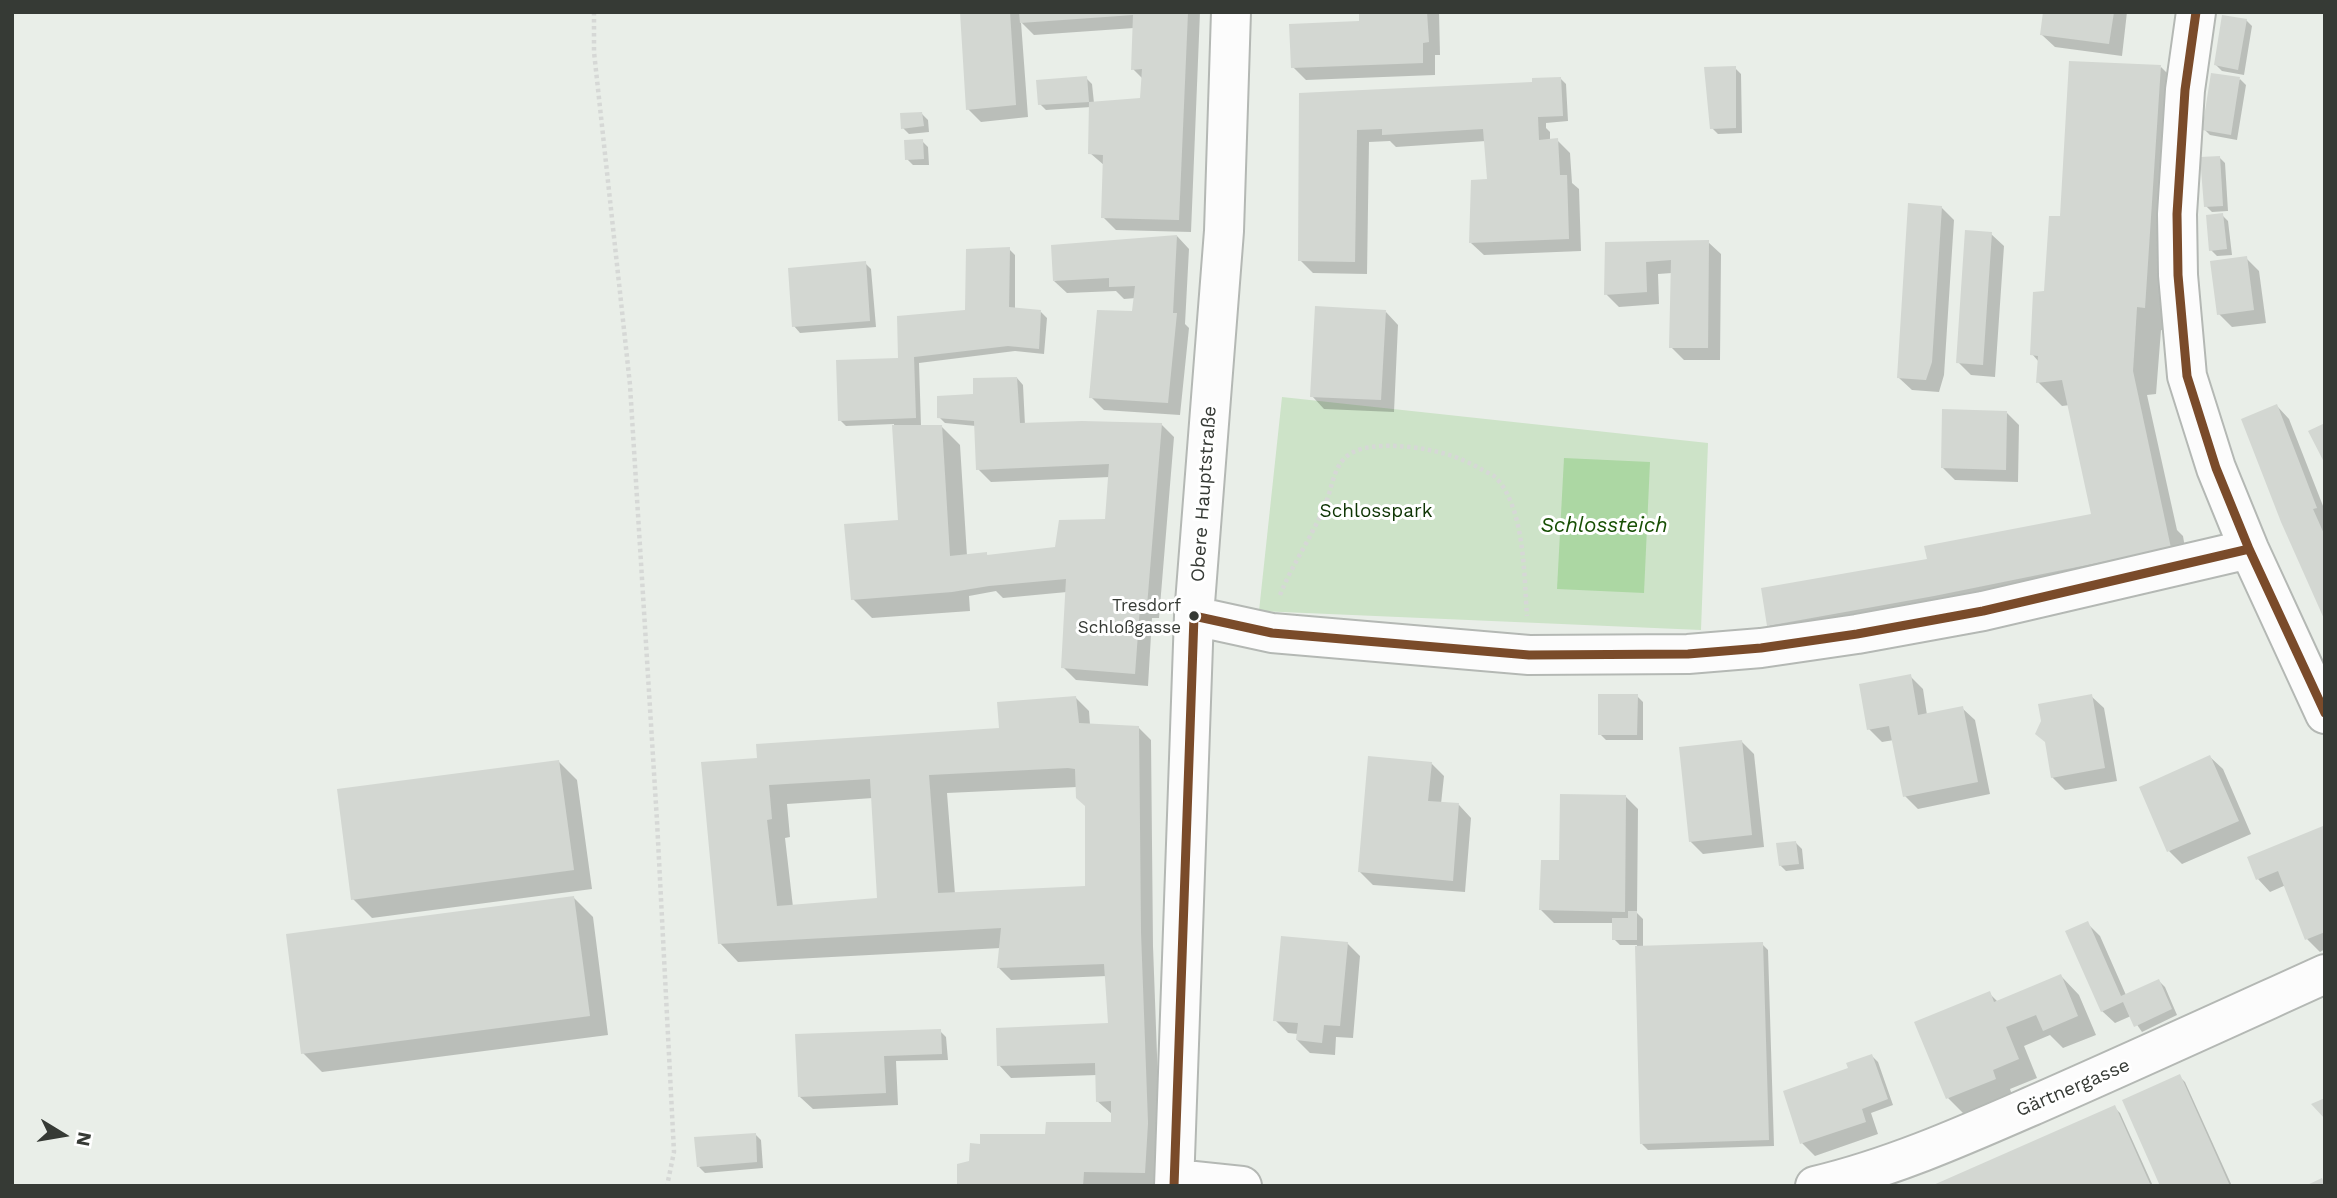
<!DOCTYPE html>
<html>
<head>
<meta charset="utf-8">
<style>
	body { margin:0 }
	#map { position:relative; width:2337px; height:1198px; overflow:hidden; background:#e9eee8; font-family:"Work Sans",sans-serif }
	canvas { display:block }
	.frame { position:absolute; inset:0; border:14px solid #363a35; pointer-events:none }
	.north { position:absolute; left:28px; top:1100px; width:70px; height:70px; -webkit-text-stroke:5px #fff; paint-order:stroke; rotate:101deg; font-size:19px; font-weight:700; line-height:28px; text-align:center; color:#363a35 }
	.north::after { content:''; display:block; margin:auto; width:24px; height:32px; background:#363a35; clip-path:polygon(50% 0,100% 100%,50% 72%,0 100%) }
</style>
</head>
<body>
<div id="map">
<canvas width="2337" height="1198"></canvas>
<div class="frame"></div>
<div class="north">N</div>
</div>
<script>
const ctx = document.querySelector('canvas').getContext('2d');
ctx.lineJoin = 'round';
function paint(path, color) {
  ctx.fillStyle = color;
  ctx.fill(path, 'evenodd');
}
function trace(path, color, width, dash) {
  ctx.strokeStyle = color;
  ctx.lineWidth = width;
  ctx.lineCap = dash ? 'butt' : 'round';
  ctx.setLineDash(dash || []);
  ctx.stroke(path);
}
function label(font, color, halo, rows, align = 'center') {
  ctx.font = font + ' "Work Sans",sans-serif';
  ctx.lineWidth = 6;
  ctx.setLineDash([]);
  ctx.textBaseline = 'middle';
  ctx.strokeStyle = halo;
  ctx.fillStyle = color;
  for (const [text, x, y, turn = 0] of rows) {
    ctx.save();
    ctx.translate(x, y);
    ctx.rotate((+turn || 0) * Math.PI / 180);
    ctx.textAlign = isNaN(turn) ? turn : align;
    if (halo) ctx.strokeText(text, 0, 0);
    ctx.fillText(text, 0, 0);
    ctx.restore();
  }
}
const green = new Path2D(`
	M 1282,397 L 1708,443 L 1701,630 L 1259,611 Z`);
const water = new Path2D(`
	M 1564,458 L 1650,462 L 1644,593 L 1557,589 Z`);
const shadow = new Path2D(`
	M 962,12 L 1200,12 L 1191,232 L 1116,230 L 1103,217 L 1105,166 L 1090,153 L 1091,107 L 1046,110 L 1040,104 L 1086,78 L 1092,84 L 1094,103 L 1142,100 L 1143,79 L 1133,69 L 1134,28 L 1034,35 L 1021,22 L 1028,117 L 981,122 L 968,109 Z
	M 1361,12 L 1439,12 L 1440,55 L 1435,55 L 1435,75 L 1306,80 L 1293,67 L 1361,23 Z
	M 2045,12 L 2127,12 L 2122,56 L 2055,47 L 2042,35 Z
	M 2246,20 L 2252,26 L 2244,75 L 2222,71 L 2216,65 Z
	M 2161,67 L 2185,91 L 2168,331 L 2161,330 L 2156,394 L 2147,395 L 2177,530 L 2183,536 L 2188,566 L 1788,644 L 1769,625 L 1929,560 L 2094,520 L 2070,405 L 2062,406 L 2038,382 L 2039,362 L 2032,354 L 2062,218 Z
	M 1735,68 L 1741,74 L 1742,133 L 1718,134 L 1712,128 Z
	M 1560,78 L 1566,84 L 1568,121 L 1546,123 L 1546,128 L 1550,132 L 1550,140 L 1557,140 L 1570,153 L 1572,183 L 1579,189 L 1581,251 L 1484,255 L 1471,243 L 1489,181 L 1486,141 L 1396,147 L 1390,141 L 1369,142 L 1367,274 L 1313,273 L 1300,260 L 1301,95 L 1534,84 Z
	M 2240,79 L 2246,85 L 2237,140 L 2210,135 L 2204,129 Z
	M 922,114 L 928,120 L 929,132 L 909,134 L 903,128 Z
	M 922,141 L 928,147 L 929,165 L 913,165 L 907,159 Z
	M 2219,157 L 2225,163 L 2228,211 L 2212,212 L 2206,206 Z
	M 1941,207 L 1954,220 L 1944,375 L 1939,392 L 1912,390 L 1899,378 Z
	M 2222,215 L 2228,221 L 2232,255 L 2217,256 L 2211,250 Z
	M 1991,234 L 2004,246 L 1995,377 L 1971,375 L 1958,362 Z
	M 1177,236 L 1189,249 L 1185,324 L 1189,328 L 1180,415 L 1104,410 L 1091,397 L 1134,313 L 1136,298 L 1124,299 L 1116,291 L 1067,293 L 1054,281 Z
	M 1708,242 L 1721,254 L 1720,360 L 1684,360 L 1671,347 L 1672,273 L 1658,274 L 1659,304 L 1619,307 L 1606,294 L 1607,244 Z
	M 1009,249 L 1015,255 L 1015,309 L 1041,312 L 1047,318 L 1044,354 L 1015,351 L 919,363 L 921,426 L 941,426 L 960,445 L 967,556 L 986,554 L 989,556 L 1057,549 L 1106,520 L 1110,477 L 991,482 L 978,469 L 976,426 L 945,423 L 939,417 L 975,395 L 1017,378 L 1023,385 L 1025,425 L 1161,424 L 1174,437 L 1159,618 L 1152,618 L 1148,686 L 1076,680 L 1063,667 L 1067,592 L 1003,598 L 996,591 L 969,596 L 970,611 L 872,618 L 853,599 L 900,521 L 894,424 L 846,426 L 840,420 L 900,359 L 967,312 Z
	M 2246,258 L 2259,271 L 2266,323 L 2232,327 L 2219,314 Z
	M 865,263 L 871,269 L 876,327 L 800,333 L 794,326 Z
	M 1386,312 L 1398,325 L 1394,412 L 1324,409 L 1312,396 Z
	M 2277,406 L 2289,419 L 2325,511 L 2325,617 Z
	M 2007,413 L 2019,425 L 2018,482 L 1955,480 L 1943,468 Z
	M 1910,676 L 1923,689 L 1927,715 L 1962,708 L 1975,720 L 1990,794 L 1918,809 L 1905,796 L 1894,740 L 1882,742 L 1869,729 Z
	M 1637,696 L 1643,702 L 1643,740 L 1606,740 L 1600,734 Z
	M 2091,696 L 2104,708 L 2117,781 L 2065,790 L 2052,777 Z
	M 1076,698 L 1089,711 L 1090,725 L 1138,727 L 1151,740 L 1153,946 L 1160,1136 L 1157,1185 L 959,1186 L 1047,1136 L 1112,1124 L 1112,1114 L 1097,1101 L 1097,1075 L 1011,1078 L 999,1065 L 1109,1025 L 1107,976 L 1011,980 L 999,968 L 1001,948 L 738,962 L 720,943 L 759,760 L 1001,730 ZM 1077,787 L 1086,807 L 1087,887 L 955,894 L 947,793 ZM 873,798 L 879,900 L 793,907 L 785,838 L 790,837 L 787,804 Z
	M 1741,741 L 1754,754 L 1764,847 L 1703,854 L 1690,841 Z
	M 2210,757 L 2223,769 L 2251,834 L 2182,864 L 2169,851 L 2141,787 Z
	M 558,761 L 577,780 L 592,889 L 372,918 L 353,899 Z
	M 1431,763 L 1444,776 L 1441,804 L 1459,805 L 1471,818 L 1465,892 L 1373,885 L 1360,872 Z
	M 1626,797 L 1638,809 L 1637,913 L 1643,919 L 1643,948 L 1762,944 L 1768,950 L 1774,1146 L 1648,1150 L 1642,1144 L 1637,945 L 1620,945 L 1614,939 L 1614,923 L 1554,923 L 1541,910 L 1561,862 Z
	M 2323,828 L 2325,830 L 2325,949 L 2320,952 L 2307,939 L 2286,885 L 2270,892 L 2258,879 Z
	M 1796,843 L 1802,849 L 1804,869 L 1786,871 L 1780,865 Z
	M 574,898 L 593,917 L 608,1035 L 322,1072 L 303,1053 Z
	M 2087,923 L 2100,936 L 2126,995 L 2159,981 L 2165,987 L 2177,1015 L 2142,1032 L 2131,1016 L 2115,1023 L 2102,1011 Z
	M 1347,943 L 1360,956 L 1353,1038 L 1336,1037 L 1335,1055 L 1310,1053 L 1297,1040 L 1298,1034 L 1288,1033 L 1275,1020 Z
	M 2061,976 L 2079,995 L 2096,1035 L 2063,1048 L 2050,1035 L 2024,1046 L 2037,1078 L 2010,1089 L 2013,1098 L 1967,1117 L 1948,1098 L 1917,1023 L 1989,993 L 1998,1002 Z
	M 940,1031 L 946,1037 L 948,1060 L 896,1061 L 898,1105 L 813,1109 L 800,1097 L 797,1036 Z
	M 1872,1056 L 1878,1062 L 1893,1105 L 1871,1113 L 1878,1134 L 1815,1156 L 1802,1143 L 1850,1069 Z
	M 2179,1076 L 2185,1082 L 2232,1186 L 2162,1186 Z
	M 2114,1107 L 2120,1113 L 2153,1186 L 1937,1186 Z
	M 755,1134 L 761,1140 L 763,1168 L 705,1173 L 699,1167 Z`);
const building = new Path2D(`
	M 960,12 L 1010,12 L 1016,105 L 966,110 Z
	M 1019,12 L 1188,12 L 1179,220 L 1101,218 L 1103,155 L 1088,154 L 1089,102 L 1140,98 L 1142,69 L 1131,70 L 1133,15 L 1020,23 Z
	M 1359,12 L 1427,12 L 1429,42 L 1423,43 L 1423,63 L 1291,68 L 1289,24 L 1359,21 Z
	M 2043,12 L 2114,12 L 2109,44 L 2040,35 Z
	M 2222,15 L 2247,19 L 2238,70 L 2214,65 Z
	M 2069,61 L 2161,65 L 2145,308 L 2137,307 L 2133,371 L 2171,548 L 1934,596 L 1767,626 L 1761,588 L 1927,559 L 1924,546 L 2091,514 L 2062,380 L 2036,383 L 2038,356 L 2030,355 L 2033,292 L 2044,291 L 2049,216 L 2060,216 Z
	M 1736,66 L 1736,128 L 1710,129 L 1704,67 Z
	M 2211,73 L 2240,77 L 2231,135 L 2202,130 Z
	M 1087,76 L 1089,102 L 1038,105 L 1036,80 Z
	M 1561,77 L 1563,116 L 1538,117 L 1539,140 L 1558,138 L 1560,175 L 1567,175 L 1569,239 L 1469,243 L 1471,180 L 1487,179 L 1483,129 L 1382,135 L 1382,129 L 1357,130 L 1355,262 L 1298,261 L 1299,93 L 1532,82 L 1532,78 Z
	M 922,112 L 924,126 L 901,129 L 900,113 Z
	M 923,139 L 924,159 L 905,160 L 904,140 Z
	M 2220,156 L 2223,206 L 2204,207 L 2200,157 Z
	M 1908,203 L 1942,206 L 1932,362 L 1926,380 L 1897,378 Z
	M 2223,213 L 2227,249 L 2209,251 L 2206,215 Z
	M 1965,230 L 1992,232 L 1983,365 L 1956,363 Z
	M 1177,235 L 1173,313 L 1177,313 L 1168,403 L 1089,398 L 1097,310 L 1132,311 L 1135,286 L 1109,287 L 1109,278 L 1053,281 L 1051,245 Z
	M 1709,240 L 1708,348 L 1669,348 L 1671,260 L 1646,262 L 1647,292 L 1604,295 L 1605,242 Z
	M 1010,247 L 1009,307 L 1041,310 L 1039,349 L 1008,346 L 914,357 L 916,418 L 838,421 L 836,360 L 898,358 L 897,316 L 965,310 L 966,249 Z
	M 2247,256 L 2254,310 L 2217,315 L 2210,261 Z
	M 866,261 L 870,321 L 792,327 L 788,268 Z
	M 1315,306 L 1386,310 L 1381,400 L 1310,397 Z
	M 1017,377 L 1020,423 L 1082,421 L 1162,423 L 1147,606 L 1140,606 L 1135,674 L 1061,668 L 1066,579 L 989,586 L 952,592 L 851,600 L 844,524 L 898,520 L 892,425 L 942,425 L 950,556 L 987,552 L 987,555 L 1055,547 L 1059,520 L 1105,519 L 1109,464 L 976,470 L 974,421 L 937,418 L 937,396 L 973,394 L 973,378 Z
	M 2277,404 L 2317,508 L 2313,509 L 2325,536 L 2325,621 L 2281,522 L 2241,419 Z
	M 1942,409 L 2007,411 L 2006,470 L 1941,468 Z
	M 2325,423 L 2325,464 L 2308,431 Z
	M 1911,674 L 1918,715 L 1963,706 L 1978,782 L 1903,797 L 1889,726 L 1867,730 L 1859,684 Z
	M 1598,694 L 1638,694 L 1637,735 L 1598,735 Z
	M 2092,694 L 2105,768 L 2051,778 L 2045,742 L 2035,734 L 2041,721 L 2038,704 Z
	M 1076,696 L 1079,723 L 1139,726 L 1141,933 L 1148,1123 L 1145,1173 L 1084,1172 L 1083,1186 L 957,1186 L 957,1164 L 969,1161 L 970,1143 L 980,1144 L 980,1134 L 1045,1134 L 1046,1122 L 1111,1122 L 1111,1101 L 1096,1102 L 1095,1063 L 997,1066 L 996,1028 L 1108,1023 L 1104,964 L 997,968 L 1001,928 L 718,944 L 701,762 L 757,758 L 756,744 L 999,728 L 997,702 ZM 1068,768 L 1075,769 L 1076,798 L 1085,806 L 1085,886 L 938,893 L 929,775 ZM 870,779 L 877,898 L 777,906 L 767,820 L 772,819 L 769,785 Z
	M 1742,740 L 1752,835 L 1689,842 L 1679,747 Z
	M 2210,755 L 2239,821 L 2167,852 L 2139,787 Z
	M 1368,756 L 1432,762 L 1428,801 L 1459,803 L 1453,881 L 1358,872 Z
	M 559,760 L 574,870 L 351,900 L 337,789 Z
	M 1560,794 L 1626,795 L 1625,912 L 1539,910 L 1541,860 L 1559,860 Z
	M 2323,826 L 2325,932 L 2305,940 L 2278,871 L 2256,880 L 2247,857 Z
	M 1796,841 L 1799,864 L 1779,866 L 1776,843 Z
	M 574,896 L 590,1016 L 301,1054 L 286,934 Z
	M 1628,911 L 1637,911 L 1637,940 L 1612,940 L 1612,918 L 1628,918 Z
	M 2088,921 L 2121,996 L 2159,979 L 2172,1009 L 2134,1027 L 2123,1002 L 2101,1012 L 2065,931 Z
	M 1281,936 L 1348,942 L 1340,1026 L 1324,1025 L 1322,1043 L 1296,1040 L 1298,1023 L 1273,1021 Z
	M 1763,942 L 1769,1140 L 1640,1144 L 1635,946 Z
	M 2061,974 L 2078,1016 L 2043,1031 L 2036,1015 L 2006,1027 L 2019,1059 L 1993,1070 L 1996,1079 L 1946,1099 L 1914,1022 L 1990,991 L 1994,1002 Z
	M 941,1029 L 942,1054 L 884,1056 L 886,1093 L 798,1097 L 795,1034 Z
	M 1872,1054 L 1888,1099 L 1862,1109 L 1866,1122 L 1800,1144 L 1783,1091 L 1848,1068 L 1846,1063 Z
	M 2180,1074 L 2230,1186 L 2160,1186 L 2122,1100 Z
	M 2325,1098 L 2325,1119 L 2311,1104 Z
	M 2115,1105 L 2151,1186 L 1931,1186 Z
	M 756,1133 L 757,1162 L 697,1167 L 694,1137 Z
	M 2322,1178 L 2325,1186 L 2305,1186 Z`);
const path = new Path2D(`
	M 594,12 L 594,52 L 630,385 L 657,821 L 674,1152 L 667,1186
	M 1280,595 C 1294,560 1317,530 1329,494 C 1333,480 1336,465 1347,456 C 1362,444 1392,445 1410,447 C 1436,450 1458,456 1481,469 C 1485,472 1492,474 1495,477 C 1525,506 1524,577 1527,616`);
const minor = new Path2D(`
	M 2196,12 L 2185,90 L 2177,214 L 2178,275 L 2187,376 L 2216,468 L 2249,549 L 2325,714
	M 1194,616 L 1272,633 L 1529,655 L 1688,654 L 1761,648 L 1857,634 L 1983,611 L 2249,549
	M 1175,1179 L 1242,1186
	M 1174,1186 L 1194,616 L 1224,231 L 1231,12
	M 1815,1186 C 1891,1168 1963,1136 2034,1105 C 2132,1062 2228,1018 2325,974`);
const bus1 = new Path2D(`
	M 2196,12 L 2185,90 L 2177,214 L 2178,275 L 2187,376 L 2216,468 L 2249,549 L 2325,713
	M 1194,616 L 1272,633 L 1529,655 L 1688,654 L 1761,648 L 1857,634 L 1983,611 L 2249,549
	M 1174,1186 L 1194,616`);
const markers = [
	[1194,616,6,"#363a35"]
];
const busNames = [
	["Tresdorf",1181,606],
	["Schloßgasse",1181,628]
];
const streetNames = [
	["Obere Hauptstraße",1204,494,-86],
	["Gärtnergasse",2073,1088,-23]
];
const parkNames = [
	["Schlosspark",1376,511]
];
const waterNames = [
	["Schlossteich",1604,526]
];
paint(green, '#cde3c8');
paint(water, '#acd7a3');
paint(shadow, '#0003');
paint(building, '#d3d7d2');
trace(minor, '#b4b8b4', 42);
trace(path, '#d6d8d6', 4.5, [3.5, 3.5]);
trace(minor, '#fcfcfc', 38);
trace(bus1, '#7a4b2a', 9);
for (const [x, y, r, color] of markers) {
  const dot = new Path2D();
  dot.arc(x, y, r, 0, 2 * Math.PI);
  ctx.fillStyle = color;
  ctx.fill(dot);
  trace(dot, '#fff', 2.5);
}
label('17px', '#363a35', '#fff', busNames, 'right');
label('19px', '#363a35', '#fff', streetNames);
label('19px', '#0e3504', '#fff', parkNames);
label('italic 21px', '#174f04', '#fff', waterNames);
</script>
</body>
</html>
